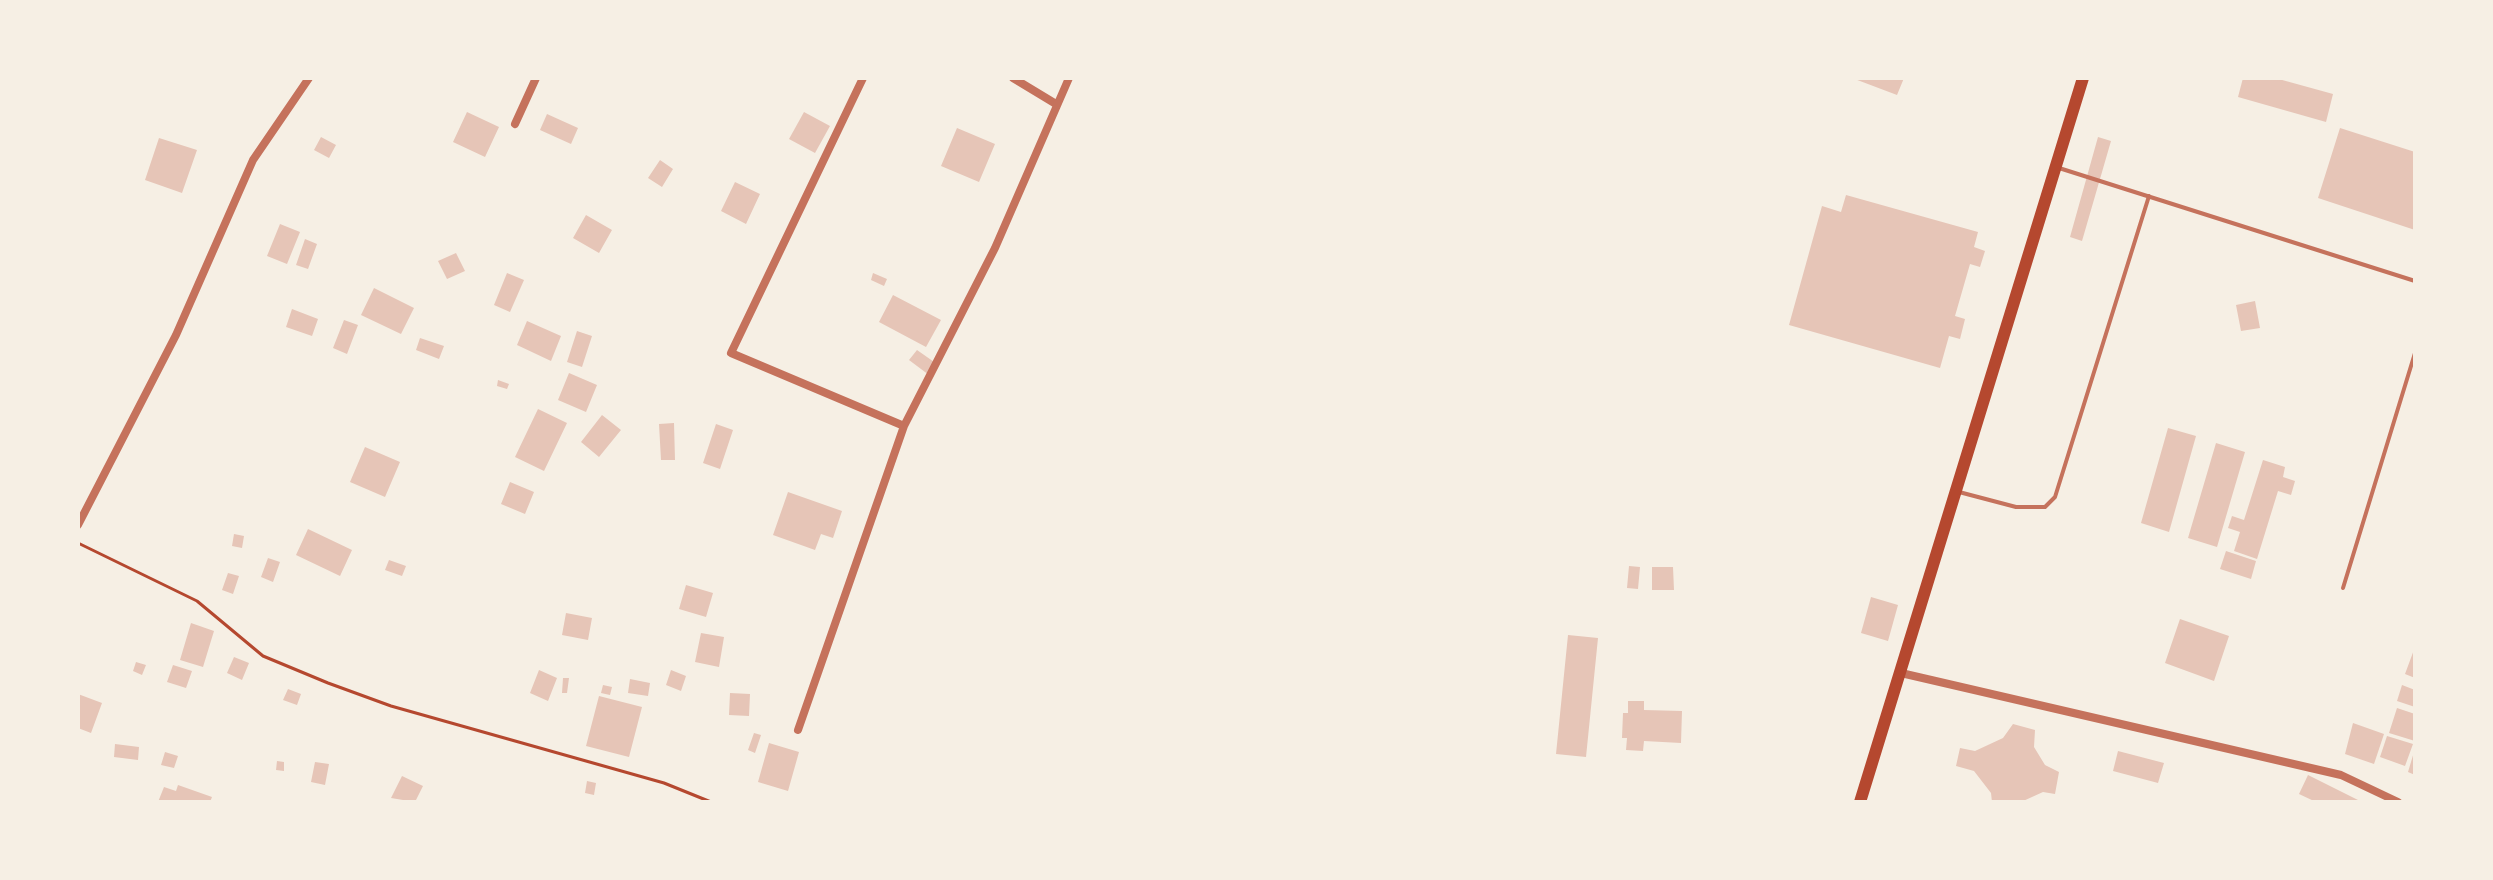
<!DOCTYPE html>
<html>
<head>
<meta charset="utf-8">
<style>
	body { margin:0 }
	#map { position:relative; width:2493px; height:880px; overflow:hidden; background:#f6efe4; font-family:"IBM Plex Serif",serif }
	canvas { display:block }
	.frame { position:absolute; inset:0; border:80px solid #f6efe4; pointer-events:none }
</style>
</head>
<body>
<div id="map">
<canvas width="2493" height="880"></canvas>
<div class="frame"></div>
</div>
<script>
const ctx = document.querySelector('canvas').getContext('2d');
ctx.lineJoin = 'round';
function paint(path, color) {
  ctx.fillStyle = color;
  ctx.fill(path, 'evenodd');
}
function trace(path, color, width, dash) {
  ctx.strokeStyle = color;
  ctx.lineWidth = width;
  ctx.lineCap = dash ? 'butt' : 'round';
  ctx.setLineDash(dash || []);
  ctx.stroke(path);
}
const building = new Path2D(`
	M 1852,78 L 1904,78 L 1897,95 Z
	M 2243,78 L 2275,78 L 2333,94 L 2326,122 L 2238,97 Z
	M 467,112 L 499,127 L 485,157 L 453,142 Z
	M 804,112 L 830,126 L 815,153 L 789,139 Z
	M 547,114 L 578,128 L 571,144 L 540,130 Z
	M 957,128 L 995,144 L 979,182 L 941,166 Z
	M 2340,128 L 2415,152 L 2415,230 L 2318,198 Z
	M 321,137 L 336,145 L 329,158 L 314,150 Z
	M 2098,137 L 2111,141 L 2082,241 L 2070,237 Z
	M 159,138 L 197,150 L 182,193 L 145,180 Z
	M 660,160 L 673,169 L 662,187 L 648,178 Z
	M 735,182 L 760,194 L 746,224 L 721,211 Z
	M 1846,195 L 1978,232 L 1974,247 L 1985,251 L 1980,267 L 1970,264 L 1955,316 L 1965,319 L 1960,339 L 1949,336 L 1940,368 L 1789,325 L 1822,206 L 1841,212 Z
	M 586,215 L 612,230 L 599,253 L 573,238 Z
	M 280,224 L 300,232 L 287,264 L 267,256 Z
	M 305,239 L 317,244 L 308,269 L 296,265 Z
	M 456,253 L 465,271 L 447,279 L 438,261 Z
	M 507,273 L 524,280 L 510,312 L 494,305 Z
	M 873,273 L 887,279 L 884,286 L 871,280 Z
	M 374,288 L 414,308 L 401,334 L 361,315 Z
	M 893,295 L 941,320 L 926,347 L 879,322 Z
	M 2255,301 L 2260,328 L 2241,331 L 2236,305 Z
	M 292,309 L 318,319 L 312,336 L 286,327 Z
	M 344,320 L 358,325 L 347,354 L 333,348 Z
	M 527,321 L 561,336 L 551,361 L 517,345 Z
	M 577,331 L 592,336 L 582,367 L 567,362 Z
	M 420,338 L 444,346 L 439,359 L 416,350 Z
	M 917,350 L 937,364 L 929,375 L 909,360 Z
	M 569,373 L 597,385 L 586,412 L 558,400 Z
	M 498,380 L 509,384 L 507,389 L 497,386 Z
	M 538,409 L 567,423 L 544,471 L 515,457 Z
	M 602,415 L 621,430 L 599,457 L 581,442 Z
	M 674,423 L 675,460 L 661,460 L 659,424 Z
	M 716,424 L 733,430 L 720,469 L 703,463 Z
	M 2168,428 L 2196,436 L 2169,532 L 2141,523 Z
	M 2216,443 L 2245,452 L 2217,547 L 2188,538 Z
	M 365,447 L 400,462 L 385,497 L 350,482 Z
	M 2263,460 L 2285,467 L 2283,477 L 2295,481 L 2291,495 L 2278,491 L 2257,559 L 2234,551 L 2240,532 L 2228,528 L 2232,516 L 2244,520 Z
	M 510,482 L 534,492 L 525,514 L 501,504 Z
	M 788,492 L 842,511 L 833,538 L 821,534 L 815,550 L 773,535 Z
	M 308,529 L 352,550 L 340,576 L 296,555 Z
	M 234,534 L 244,536 L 242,548 L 232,546 Z
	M 2226,551 L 2256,561 L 2251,579 L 2220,569 Z
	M 268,558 L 280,562 L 273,582 L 261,577 Z
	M 389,560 L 406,566 L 402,576 L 385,570 Z
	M 1629,566 L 1640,567 L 1638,589 L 1627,588 Z
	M 1652,567 L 1673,567 L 1674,590 L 1652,590 Z
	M 228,573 L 239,576 L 233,594 L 222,590 Z
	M 686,585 L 713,593 L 706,617 L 679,609 Z
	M 1871,597 L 1898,605 L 1888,641 L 1861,633 Z
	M 566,613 L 592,618 L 588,640 L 562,635 Z
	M 2180,619 L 2229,636 L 2214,681 L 2165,663 Z
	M 191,623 L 214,631 L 203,667 L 180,660 Z
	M 701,633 L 724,637 L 719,667 L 695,662 Z
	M 1568,635 L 1598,638 L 1586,757 L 1556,754 Z
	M 2415,647 L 2415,678 L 2405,674 Z
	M 234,657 L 249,663 L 242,680 L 227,673 Z
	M 136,662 L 146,665 L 142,675 L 133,671 Z
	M 173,665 L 192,671 L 186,688 L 167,682 Z
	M 539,670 L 557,678 L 548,701 L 530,693 Z
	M 671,670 L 686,676 L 681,691 L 666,685 Z
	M 563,678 L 569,678 L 567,693 L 562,693 Z
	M 630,679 L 650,683 L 648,696 L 628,693 Z
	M 603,685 L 612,687 L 610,695 L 601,693 Z
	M 2402,685 L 2415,690 L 2415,707 L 2397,701 Z
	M 288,689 L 301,694 L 297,705 L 283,700 Z
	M 730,693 L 750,694 L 749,716 L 729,715 Z
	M 78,694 L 102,703 L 91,733 L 78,728 Z
	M 599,696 L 642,707 L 629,757 L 586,746 Z
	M 1628,701 L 1644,701 L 1644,710 L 1682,711 L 1681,743 L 1644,741 L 1643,751 L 1626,750 L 1627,738 L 1622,738 L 1623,713 L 1628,713 Z
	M 2397,708 L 2415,714 L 2415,741 L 2389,733 Z
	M 2353,723 L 2384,734 L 2374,764 L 2345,754 Z
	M 2013,724 L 2035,730 L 2034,747 L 2045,765 L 2059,772 L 2055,794 L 2043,792 L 2021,802 L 1992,802 L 1991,793 L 1974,771 L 1956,766 L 1960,748 L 1975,751 L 2003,738 Z
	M 754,733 L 761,735 L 755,753 L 748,750 Z
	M 2387,736 L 2413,744 L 2405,766 L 2380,757 Z
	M 769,743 L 799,752 L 788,791 L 758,782 Z
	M 115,744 L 139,747 L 138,760 L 114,757 Z
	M 2118,751 L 2164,763 L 2158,783 L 2113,771 Z
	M 165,752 L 178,756 L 174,768 L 161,765 Z
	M 2414,752 L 2415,752 L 2415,775 L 2408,772 Z
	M 277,761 L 284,762 L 284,771 L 276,770 Z
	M 315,762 L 329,764 L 325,785 L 311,782 Z
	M 2308,775 L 2362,802 L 2316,802 L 2299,794 Z
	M 402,776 L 423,786 L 415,802 L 391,798 Z
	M 587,781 L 596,783 L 594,795 L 585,793 Z
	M 178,785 L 212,797 L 210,802 L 158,802 L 164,787 L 176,791 Z`);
const path = new Path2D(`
	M 78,543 L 197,601 L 263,656 L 328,683 L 391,706 L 664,783 L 711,802`);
const service = new Path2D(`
	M 2059,168 L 2415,281
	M 1959,492 L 2016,507 L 2045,507 L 2055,497 L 2149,196
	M 2343,588 L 2415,353`);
const minor = new Path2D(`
	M 863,78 L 731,353 L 904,426
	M 1013,78 L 1056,104
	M 515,124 L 536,78
	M 78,525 L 176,335 L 253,160 L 309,78
	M 1901,673 L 2341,775 L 2398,802
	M 798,730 L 904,426 L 995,248 L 1069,78`);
const primary = new Path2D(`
	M 1860,802 L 2083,78`);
paint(building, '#e6c5b7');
trace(path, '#b5482f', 3);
trace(service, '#c5725c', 4);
trace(minor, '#c5725c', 8);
trace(primary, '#b5482f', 12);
</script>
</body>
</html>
